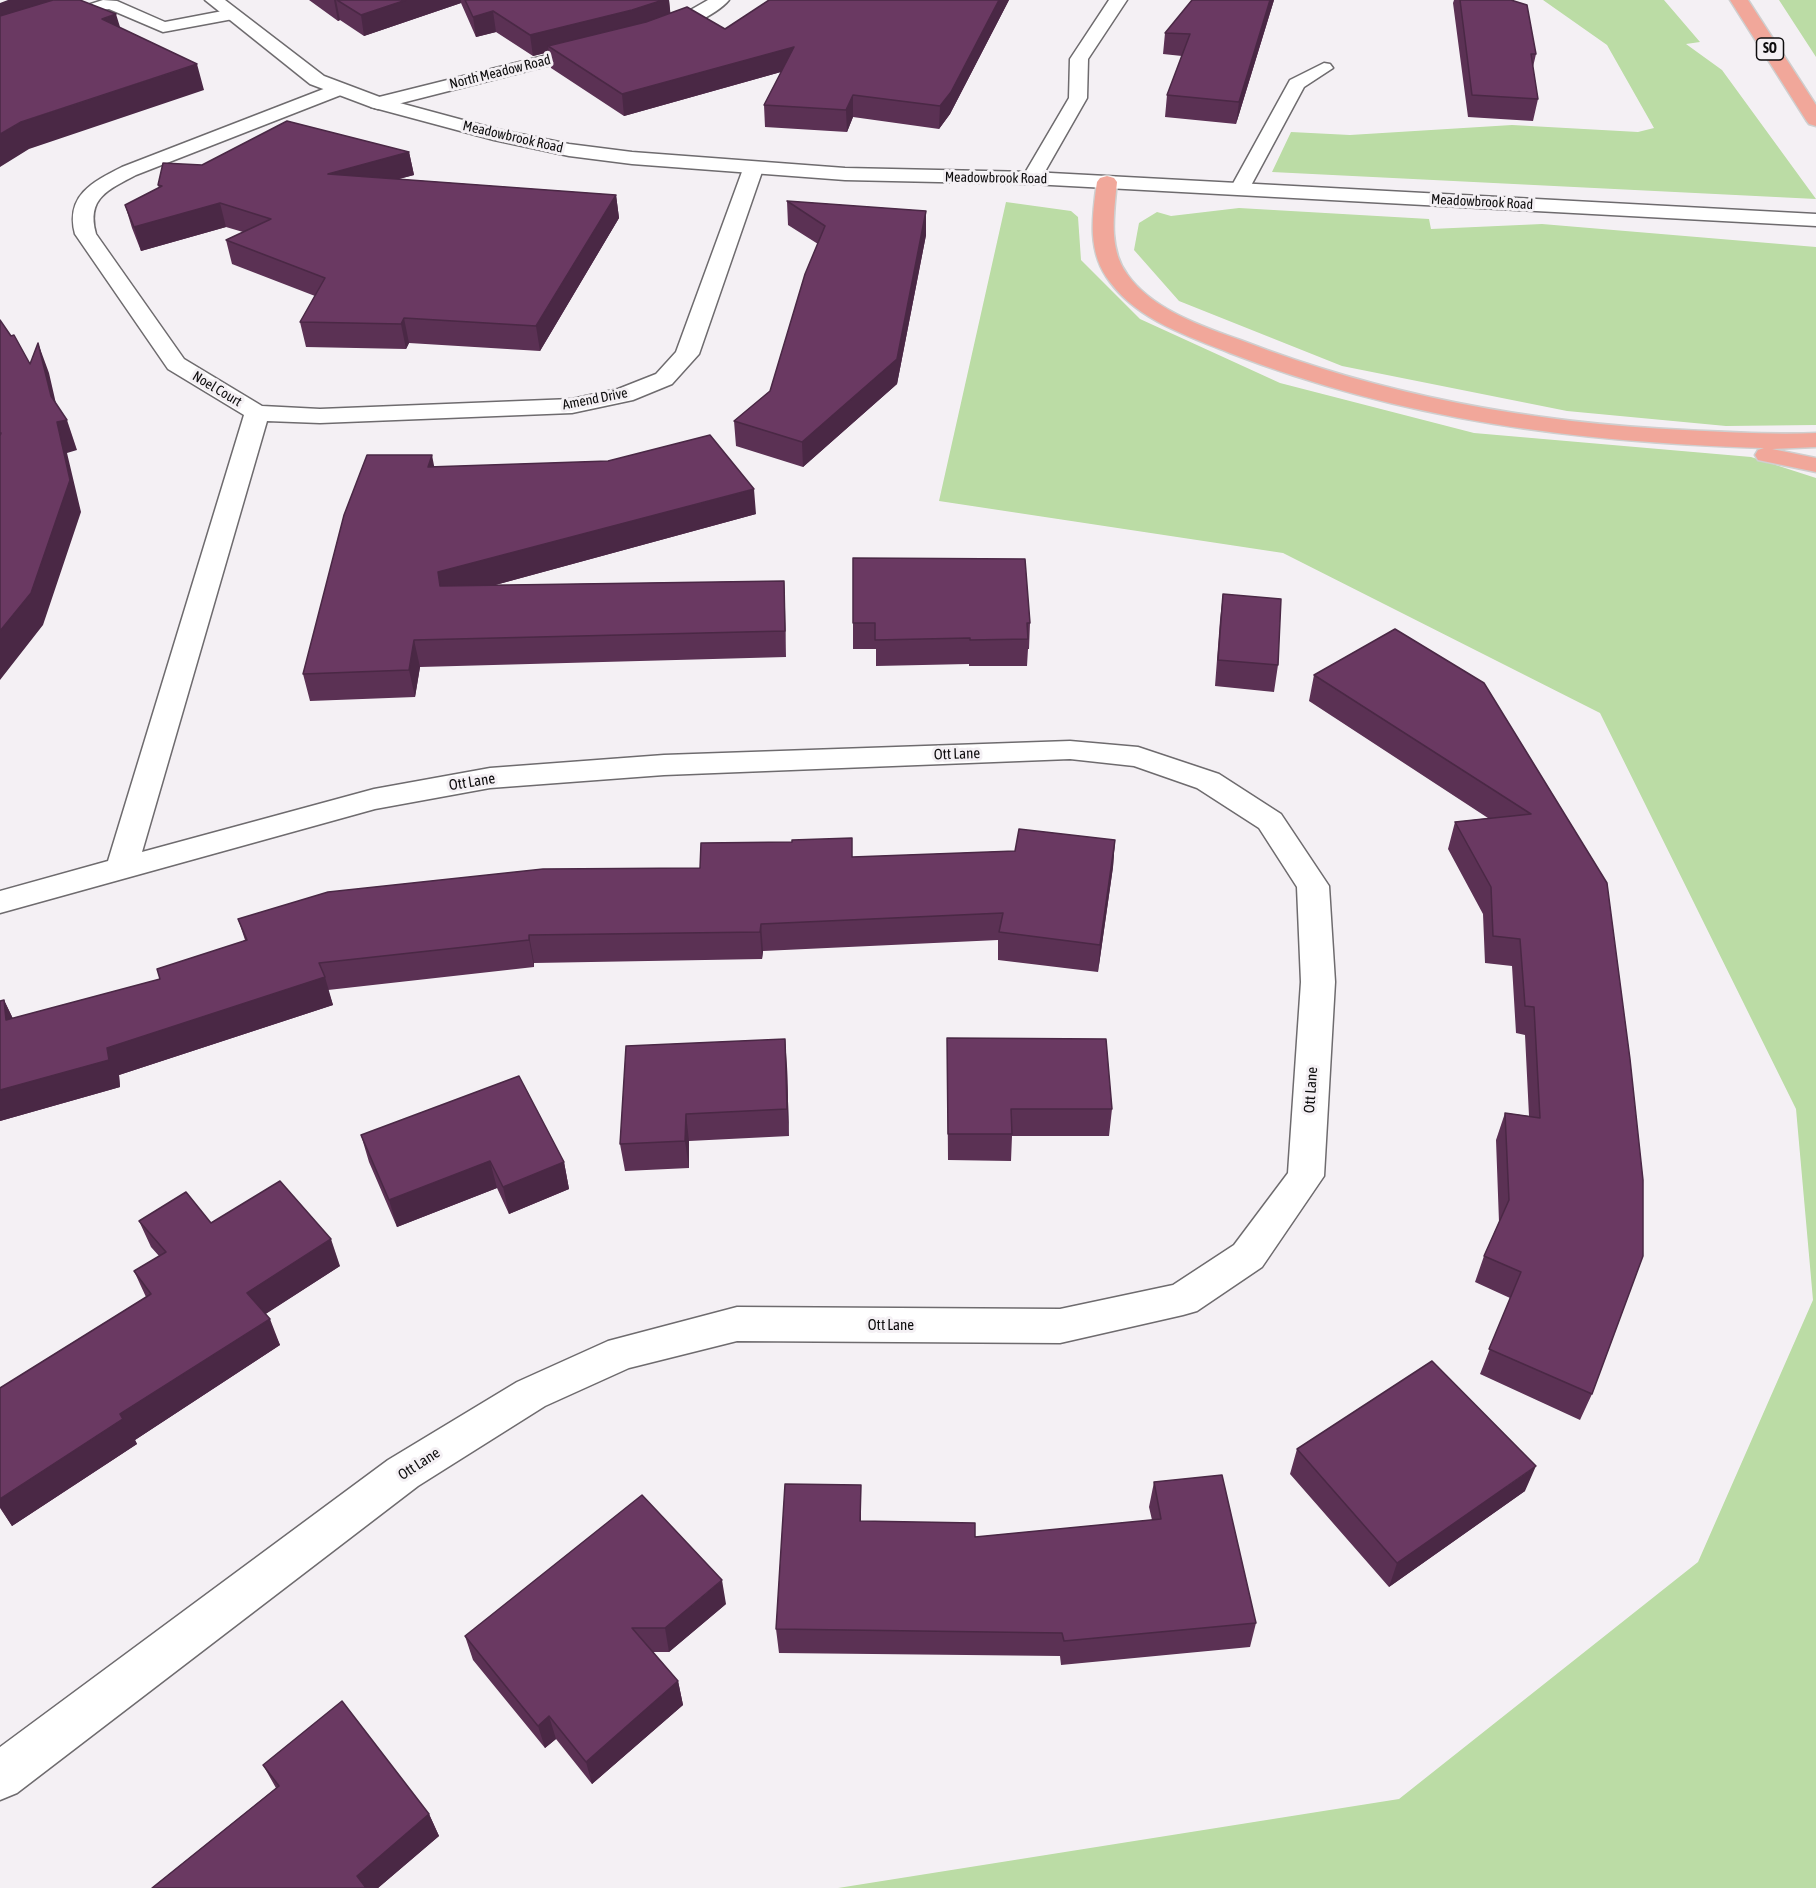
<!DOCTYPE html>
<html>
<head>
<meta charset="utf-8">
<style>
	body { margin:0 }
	canvas { display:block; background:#f4f0f4 }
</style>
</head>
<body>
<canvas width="1816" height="1888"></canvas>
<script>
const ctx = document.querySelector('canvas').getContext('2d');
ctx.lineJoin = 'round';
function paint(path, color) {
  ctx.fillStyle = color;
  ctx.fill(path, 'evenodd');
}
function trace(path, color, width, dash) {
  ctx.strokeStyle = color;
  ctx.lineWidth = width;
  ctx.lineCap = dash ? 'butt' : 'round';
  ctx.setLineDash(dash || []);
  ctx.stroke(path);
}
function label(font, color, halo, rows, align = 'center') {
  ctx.font = font + ' "Asap Condensed",sans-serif';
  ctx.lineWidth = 6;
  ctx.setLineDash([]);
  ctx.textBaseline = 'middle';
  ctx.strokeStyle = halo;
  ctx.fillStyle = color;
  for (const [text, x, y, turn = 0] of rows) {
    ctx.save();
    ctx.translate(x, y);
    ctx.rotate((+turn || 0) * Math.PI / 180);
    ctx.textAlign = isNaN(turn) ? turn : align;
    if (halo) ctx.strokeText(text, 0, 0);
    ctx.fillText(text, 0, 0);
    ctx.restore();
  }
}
const green = new Path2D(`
	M 1543,0 L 1664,0 L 1700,42 L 1686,44 L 1722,70 L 1816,199 L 1272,172 L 1291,132 L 1350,135 L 1512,125 L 1638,132 L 1654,128 L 1607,45 Z
	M 1779,0 L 1816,0 L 1816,57 Z
	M 1006,202 L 1071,211 L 1078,217 L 1081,260 L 1140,319 L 1280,383 L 1474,433 L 1751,457 L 1816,478 L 1816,1888 L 838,1888 L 1399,1799 L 1698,1562 L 1813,1300 L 1796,1109 L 1600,713 L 1283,553 L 939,501 Z
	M 1239,208 L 1429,219 L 1431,229 L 1542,224 L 1816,247 L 1816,425 L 1726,426 L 1567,411 L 1342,366 L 1179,301 L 1134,250 L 1139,223 L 1157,212 L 1171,216 Z`);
const lane = new Path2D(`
	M 103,0 L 117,1 L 165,22 L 233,9 L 241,14 L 233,19 L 163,32 L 109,9 L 102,10 L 0,43 L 0,33 Z`);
const street = new Path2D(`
	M 708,0 L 729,0 C 718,14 667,40 650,36 L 647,32 L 650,28 L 673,20 Z
	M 1109,0 L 1127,0 L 1088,59 L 1087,98 L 1039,182 L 1025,182 L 1022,178 L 1069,98 L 1070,59 Z
	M 592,44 L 598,45 L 601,49 L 598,53 L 378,109 L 371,107 L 369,103 L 371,99 Z
	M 1324,63 L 1330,64 L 1333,68 L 1304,87 L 1247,193 L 1233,193 L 1230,189 L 1290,80 Z
	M 339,83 L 346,85 L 348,89 L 346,93 L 136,175 C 108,190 86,198 96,234 L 184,359 L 262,406 L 320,409 L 572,399 L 618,389 L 656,374 L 676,352 L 743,169 L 746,165 L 760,165 L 763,169 L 699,354 L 672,384 L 633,400 L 572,413 L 320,423 L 267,421 L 142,852 L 374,789 L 490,768 L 664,755 L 1070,741 L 1138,747 L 1219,774 L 1281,814 L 1329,886 L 1335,982 L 1324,1176 L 1262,1267 L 1197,1311 L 1183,1315 L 1060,1343 L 737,1341 L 629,1368 L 545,1406 L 418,1486 L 17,1793 L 0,1800 L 0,1747 L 388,1460 L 517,1382 L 608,1341 L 737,1307 L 1060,1309 L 1173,1285 L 1234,1245 L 1288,1173 L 1301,982 L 1297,887 L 1259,828 L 1197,788 L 1134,766 L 1070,759 L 664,775 L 490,788 L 375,809 L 0,913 L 0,891 L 108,861 L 244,415 L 168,369 L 75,234 C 65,196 92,182 122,167 Z`);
const secondary = new Path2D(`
	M 205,0 L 225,0 L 324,76 L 385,99 L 496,129 L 569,144 L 632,152 L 845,168 L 1032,172 L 1816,214 L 1816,226 L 1032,184 L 845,180 L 632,164 L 569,156 L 494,140 L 371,107 L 310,84 Z`);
const highway = new Path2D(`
	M 1730,0 L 1748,0 L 1816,105 L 1816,126 L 1809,124 L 1806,120 Z
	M 1107,176 L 1114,178 L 1117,182 C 1114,212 1108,248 1127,274 C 1152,310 1204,327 1243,341 C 1385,396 1533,423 1685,430 C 1728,432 1772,435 1816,433 L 1816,447 L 1772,449 L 1816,458 L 1816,472 L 1758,460 L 1755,455 L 1758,450 L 1764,448 C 1577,442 1406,421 1230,353 C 1188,336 1138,320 1110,282 C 1087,253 1092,217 1097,182 L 1100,178 Z`);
const wall = new Path2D(`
	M 309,0 L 669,0 L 670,13 L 725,29 L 1009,0 L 950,114 L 939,129 L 853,117 L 847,132 L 765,127 L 764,105 L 781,72 L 624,116 L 551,68 L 549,52 L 533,56 L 496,32 L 476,37 L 461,3 L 364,36 L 340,20 L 338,21 Z
	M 1274,0 L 1236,124 L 1165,117 L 1167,95 L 1182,56 L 1163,54 L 1165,33 Z
	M 1454,0 L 1511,0 L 1536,54 L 1533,67 L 1538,99 L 1533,121 L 1468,117 L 1453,3 Z
	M 409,152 L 414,175 L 398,179 L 616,195 L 619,218 L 540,351 L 409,343 L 406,349 L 306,347 L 300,322 L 315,296 L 232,264 L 226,240 L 243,232 L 226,227 L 141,251 L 132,228 L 125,205 L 159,188 L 158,185 L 202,165 Z
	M 787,201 L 926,211 L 926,235 L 897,384 L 803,467 L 736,446 L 734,421 L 770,391 L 818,244 L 788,225 Z
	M 434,467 L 756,514 L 495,585 L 784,581 L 786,657 L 420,667 L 415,697 L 310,701 L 303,674 Z
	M 1223,594 L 1278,665 L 1274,692 L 1215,686 L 1220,620 Z
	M 853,623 L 1030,623 L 1029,649 L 1028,649 L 1027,666 L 969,666 L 969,664 L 876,666 L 876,649 L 853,649 Z
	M 1395,629 L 1607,883 L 1592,1394 L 1580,1420 L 1480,1374 L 1510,1298 L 1475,1282 L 1484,1256 L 1499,1222 L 1496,1140 L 1505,1113 L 1529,1116 L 1525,1035 L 1516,1033 L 1512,966 L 1485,963 L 1483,914 L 1448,849 L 1455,822 L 1488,818 L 1309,701 L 1314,675 Z
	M 1115,840 L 1113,867 L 1098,972 L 998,960 L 998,940 L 763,951 L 762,959 L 534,963 L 534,967 L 328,990 L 333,1005 L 119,1075 L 120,1087 L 0,1121 L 0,1001 L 4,1000 L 13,1019 L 160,979 L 245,940 L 238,919 L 700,868 L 852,857 L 1015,851 Z
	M 947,1038 L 1112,1109 L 1109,1136 L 1012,1136 L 1011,1161 L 948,1160 Z
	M 787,1066 L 789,1136 L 689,1141 L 689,1168 L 625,1171 L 620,1144 Z
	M 361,1135 L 564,1162 L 569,1189 L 509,1214 L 497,1188 L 397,1227 L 369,1162 Z
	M 139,1221 L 211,1223 L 340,1266 L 265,1314 L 280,1345 L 135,1440 L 137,1444 L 12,1526 L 0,1508 L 0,1388 L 146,1297 L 134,1271 L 159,1256 L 151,1247 Z
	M 1297,1449 L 1525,1491 L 1389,1587 L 1290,1474 Z
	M 1154,1482 L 1256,1623 L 1250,1647 L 1061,1665 L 1060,1656 L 779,1653 L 776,1629 L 861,1485 L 861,1522 L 975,1537 L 1152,1520 L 1149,1507 Z
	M 726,1604 L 669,1652 L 653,1652 L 678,1681 L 683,1705 L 592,1784 L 556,1739 L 545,1748 L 473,1660 L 465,1636 Z
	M 263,1765 L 429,1814 L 439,1836 L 378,1888 L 152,1888 L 276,1788 Z`);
const shadedWall = new Path2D(`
	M 8,0 L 51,0 L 55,13 L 0,31 L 0,3 Z
	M 334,0 L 336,0 L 340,20 L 338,21 Z
	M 406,0 L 461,0 L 461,3 L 364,36 L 361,15 Z
	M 663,0 L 669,0 L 671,18 L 548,46 L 549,52 L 533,56 L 530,35 Z
	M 999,0 L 1009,0 L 950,114 L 939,129 L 940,106 Z
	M 1270,0 L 1274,0 L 1236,124 L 1239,102 Z
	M 493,11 L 496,32 L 476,37 L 473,17 Z
	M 116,14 L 124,40 L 102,19 Z
	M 794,47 L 795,68 L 624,116 L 622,94 Z
	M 197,64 L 204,90 L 29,149 L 0,167 L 0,134 L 21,122 Z
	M 853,95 L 853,117 L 847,132 L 846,110 Z
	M 409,152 L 414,175 L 332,197 L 328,174 Z
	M 616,195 L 619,218 L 540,351 L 536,326 Z
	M 220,203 L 226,227 L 141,251 L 134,227 Z
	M 926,211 L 926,235 L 897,384 L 803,467 L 802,442 Z
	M 404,318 L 409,343 L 406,349 L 401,324 Z
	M 38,343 L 49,373 L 60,421 L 67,420 L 77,450 L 67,453 L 81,512 L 43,625 L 0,680 L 0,631 L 57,422 Z
	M 432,455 L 437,481 L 428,467 Z
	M 754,489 L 756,514 L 444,599 L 440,586 L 438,572 Z
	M 784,581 L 785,607 L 786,657 L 785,631 Z
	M 414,640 L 420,667 L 415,697 L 409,670 Z
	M 1115,840 L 1113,867 L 1098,972 L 1100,945 Z
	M 761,924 L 763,951 L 762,959 L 760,932 Z
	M 529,935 L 534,963 L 534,967 L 529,940 Z
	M 325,977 L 333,1005 L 119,1075 L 120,1087 L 0,1121 L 0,1090 L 107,1048 Z
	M 4,1000 L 17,1027 L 6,1020 Z
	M 785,1039 L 787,1066 L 789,1136 L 787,1109 Z
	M 686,1114 L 689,1141 L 689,1168 L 685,1141 Z
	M 490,1161 L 497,1188 L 397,1227 L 389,1200 Z
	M 564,1162 L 569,1189 L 509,1214 L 503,1187 Z
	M 331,1239 L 340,1266 L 258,1319 L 247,1293 Z
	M 270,1319 L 280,1345 L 135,1440 L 137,1444 L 12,1526 L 0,1507 L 0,1499 L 120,1414 Z
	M 1536,1466 L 1525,1491 L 1389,1587 L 1397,1563 Z
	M 861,1485 L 861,1546 L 860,1521 Z
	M 722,1580 L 726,1604 L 669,1652 L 665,1628 Z
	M 678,1681 L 683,1705 L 592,1784 L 586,1762 Z
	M 549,1716 L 556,1739 L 545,1748 L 538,1726 Z
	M 429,1814 L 439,1836 L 378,1888 L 363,1888 L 357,1876 Z`);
const building = new Path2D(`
	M 53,0 L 80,0 L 116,14 L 102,19 L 197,64 L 21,122 L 0,134 L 0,16 Z
	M 337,0 L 406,0 L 361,15 Z
	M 465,0 L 663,0 L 632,10 L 530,35 L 493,11 L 473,17 Z
	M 769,0 L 999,0 L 951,92 L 940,106 L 853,95 L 846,110 L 764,105 L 794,47 L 622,94 L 548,46 L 646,22 L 687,7 L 725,29 Z
	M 1192,0 L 1270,0 L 1239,102 L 1167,95 L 1190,34 L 1165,33 Z
	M 1460,0 L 1511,0 L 1527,5 L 1536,54 L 1531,54 L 1538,99 L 1472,95 Z
	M 287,121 L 409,152 L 328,174 L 616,195 L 536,326 L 404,318 L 401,324 L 300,322 L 325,278 L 226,240 L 271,219 L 220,203 L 134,227 L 125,205 L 162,186 L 158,185 L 163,163 L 202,165 Z
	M 787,201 L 926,211 L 897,359 L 802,442 L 734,421 L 770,391 L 805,274 L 825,226 Z
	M 0,320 L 11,336 L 14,335 L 30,364 L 38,343 L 51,396 L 67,420 L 57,422 L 70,480 L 31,593 L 0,631 L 0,436 L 1,433 L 0,433 Z
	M 710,435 L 754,489 L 438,572 L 440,586 L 784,581 L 785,631 L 414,640 L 409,670 L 303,674 L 344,515 L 367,455 L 432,455 L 428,467 L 608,461 Z
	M 853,558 L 1025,559 L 1030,623 L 1027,623 L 1028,639 L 970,640 L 970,638 L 875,640 L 875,623 L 853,623 Z
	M 1223,594 L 1281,599 L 1278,665 L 1218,660 Z
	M 1395,629 L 1484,683 L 1607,883 L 1630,1059 L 1643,1180 L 1643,1256 L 1592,1394 L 1489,1349 L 1521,1272 L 1484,1256 L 1509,1200 L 1505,1113 L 1540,1118 L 1534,1007 L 1525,1006 L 1520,939 L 1493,936 L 1491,887 L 1455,822 L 1531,814 L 1314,675 Z
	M 1019,829 L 1115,840 L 1100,945 L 999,932 L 1003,913 L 761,924 L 760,932 L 529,935 L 529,940 L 319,963 L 325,977 L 107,1048 L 109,1060 L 0,1090 L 0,1001 L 4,1000 L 6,1020 L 160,979 L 157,969 L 247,940 L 238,919 L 328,892 L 543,869 L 700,868 L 701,843 L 792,842 L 792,840 L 852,838 L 852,857 L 1015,851 Z
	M 947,1038 L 1106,1039 L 1112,1109 L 1011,1109 L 1012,1134 L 948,1134 Z
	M 785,1039 L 787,1109 L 686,1114 L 685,1141 L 620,1144 L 626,1046 Z
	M 519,1076 L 564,1162 L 503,1187 L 490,1161 L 389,1200 L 361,1135 Z
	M 280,1181 L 331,1239 L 247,1293 L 270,1319 L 120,1414 L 123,1419 L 0,1499 L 0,1388 L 151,1294 L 134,1271 L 166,1252 L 139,1221 L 186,1192 L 211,1223 Z
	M 1432,1361 L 1536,1466 L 1397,1563 L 1297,1449 Z
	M 1222,1475 L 1256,1623 L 1064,1641 L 1062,1633 L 776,1629 L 785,1484 L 861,1485 L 860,1521 L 975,1523 L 975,1537 L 1161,1519 L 1154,1482 Z
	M 642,1495 L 722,1580 L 665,1628 L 632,1628 L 678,1681 L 586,1762 L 549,1716 L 538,1726 L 465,1636 Z
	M 342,1701 L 429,1814 L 357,1876 L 366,1888 L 152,1888 L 279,1786 L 263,1765 Z`);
const shields = [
	[1770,49,27]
];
const shieldNames = [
	["SO",1770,49]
];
const farStreetnames = [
	["North Meadow Road",500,72,-14],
	["Meadowbrook Road",513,137,13],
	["Meadowbrook Road",996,178,1],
	["Meadowbrook Road",1482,202,3],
	["Noel Court",217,389,31],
	["Amend Drive",595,399,-11]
];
const streetNames = [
	["Ott Lane",957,754,-2],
	["Ott Lane",472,782,-9],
	["Ott Lane",1311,1090,-86],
	["Ott Lane",891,1325],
	["Ott Lane",419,1464,-33]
];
paint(green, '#bbdca5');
trace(lane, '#6e6b6e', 3);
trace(street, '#6e6b6e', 3);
trace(secondary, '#6e6b6e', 3);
trace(highway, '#cfcfcf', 3);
paint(lane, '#fff');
paint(street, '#fff');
paint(secondary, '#fff');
paint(highway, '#f1a79a');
paint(wall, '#5b3154');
paint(shadedWall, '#4a2845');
paint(building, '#6a3962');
trace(building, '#4a2845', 1.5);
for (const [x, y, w] of shields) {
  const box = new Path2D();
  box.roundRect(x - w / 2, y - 11, w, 22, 4.5);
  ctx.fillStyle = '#f4f0f4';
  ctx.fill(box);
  trace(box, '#0e0d0e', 1.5);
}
label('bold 14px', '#0e0d0e', null, shieldNames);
label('14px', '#0e0d0e', '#f4f0f4', farStreetnames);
label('15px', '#0e0d0e', '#f4f0f4', streetNames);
</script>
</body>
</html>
